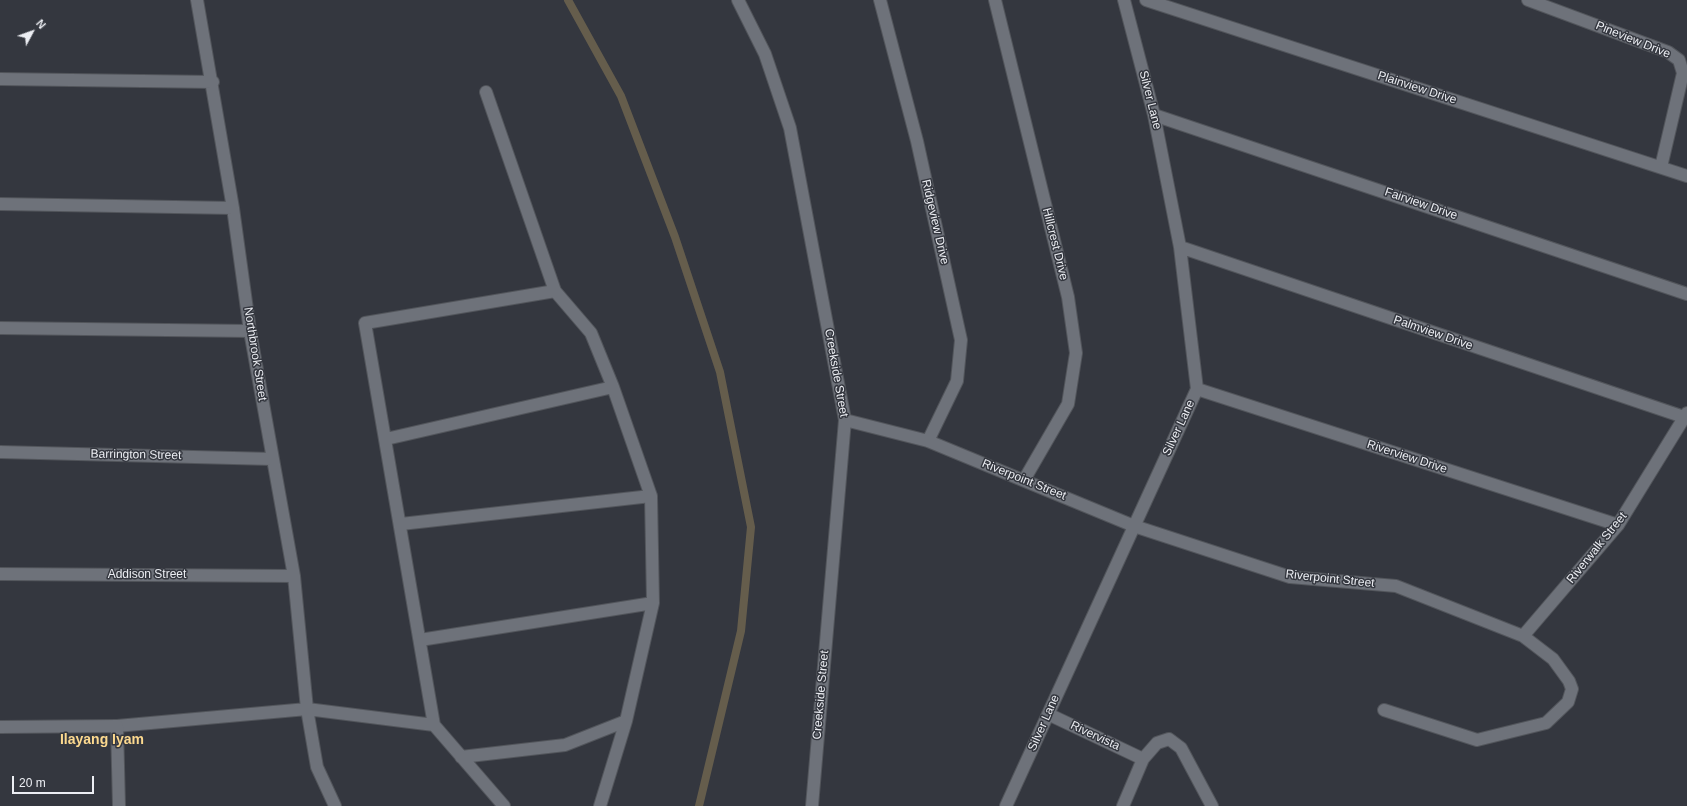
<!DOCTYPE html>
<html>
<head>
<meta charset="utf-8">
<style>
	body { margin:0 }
	#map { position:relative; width:1687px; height:806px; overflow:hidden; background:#34373f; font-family:Helvetica,sans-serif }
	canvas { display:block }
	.north { position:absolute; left:12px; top:12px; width:40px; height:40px; -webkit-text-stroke:3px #34373f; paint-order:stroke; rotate:49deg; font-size:11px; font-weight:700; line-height:16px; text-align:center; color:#eceef3 }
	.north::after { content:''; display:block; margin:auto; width:14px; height:18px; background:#eceef3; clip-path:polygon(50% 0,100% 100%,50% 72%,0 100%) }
	.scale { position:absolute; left:12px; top:776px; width:82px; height:18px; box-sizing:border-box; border:2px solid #eceef3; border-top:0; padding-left:5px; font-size:12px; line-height:14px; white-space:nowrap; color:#eceef3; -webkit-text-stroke:3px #34373f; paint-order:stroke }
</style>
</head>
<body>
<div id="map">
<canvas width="1687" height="806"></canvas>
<div class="north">N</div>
<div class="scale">20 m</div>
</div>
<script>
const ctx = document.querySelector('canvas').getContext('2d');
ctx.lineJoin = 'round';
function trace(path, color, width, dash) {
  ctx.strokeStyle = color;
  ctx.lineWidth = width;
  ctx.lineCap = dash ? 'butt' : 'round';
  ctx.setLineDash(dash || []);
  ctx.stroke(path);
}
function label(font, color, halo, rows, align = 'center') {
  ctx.font = font + ' Helvetica,sans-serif';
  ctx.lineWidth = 3;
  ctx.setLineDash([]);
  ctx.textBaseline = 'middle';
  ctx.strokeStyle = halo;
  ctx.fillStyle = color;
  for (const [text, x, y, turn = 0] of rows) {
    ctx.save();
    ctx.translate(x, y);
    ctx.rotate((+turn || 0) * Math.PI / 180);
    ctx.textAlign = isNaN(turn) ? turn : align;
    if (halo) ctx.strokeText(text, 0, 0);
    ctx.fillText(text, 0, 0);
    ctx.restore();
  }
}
const stream = new Path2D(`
	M 568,0 L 621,96 L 675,237 L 720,372 L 751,527 L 741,631 L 699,806`);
const street = new Path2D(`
	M 197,0 L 233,208 L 250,331 L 294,576 L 307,709 L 317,767 L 335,806
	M 738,0 L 765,54 L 790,128 L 845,420 L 812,806
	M 880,0 L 917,141 L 961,340 L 957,381 L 928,441
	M 995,0 L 1068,297 L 1076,353 L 1068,404 L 1024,480
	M 1146,0 L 1687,176
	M 1528,0 L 1668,52 L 1679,60 L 1683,73 L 1661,167
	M 0,79 L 213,82
	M 486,92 L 555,291 L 591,333 L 613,387 L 651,496 L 653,603 L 626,721 L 600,806
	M 1154,115 L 1687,294
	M 0,204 L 233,208
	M 1180,247 L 1687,418
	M 0,328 L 250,331
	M 1197,389 L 1618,525
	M 845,420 L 928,441 L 1134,526 L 1290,577 L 1396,586 L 1523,636 L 1553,659 L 1569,681 L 1572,689 L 1568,702 L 1546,723 L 1477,740 L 1384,710
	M 386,439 L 613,387
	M 0,452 L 272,459
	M 401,524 L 651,496
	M 0,574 L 294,576
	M 1523,636 L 1618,525 L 1687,413
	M 420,640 L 653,603
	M 1048,714 L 1143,759
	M 117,726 L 307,709 L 434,725
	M 461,757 L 565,745 L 626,721
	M 504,806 L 434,725 L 365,323 L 555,291
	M 1006,806 L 1197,389 L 1180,247 L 1154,115 L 1124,0
	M 1123,806 L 1143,759 L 1157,743 L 1169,739 L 1181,748 L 1212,806`);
const secondary = new Path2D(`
	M 0,727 L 117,726 L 119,806`);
const streetNames = [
	["Pineview Drive",1633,40,22],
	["Plainview Drive",1417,88,18],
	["Silver Lane",1150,100,76],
	["Fairview Drive",1421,204,19],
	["Ridgeview Drive",935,222,77],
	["Hillcrest Drive",1055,244,76],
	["Palmview Drive",1433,333,19],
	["Northbrook Street",255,354,81],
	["Creekside Street",836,373,80],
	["Silver Lane",1179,428,-65],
	["Barrington Street",136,455,1],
	["Riverview Drive",1407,457,18],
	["Riverpoint Street",1024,480,22],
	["Riverwalk Street",1597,548,-51],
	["Addison Street",147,575],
	["Riverpoint Street",1330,579,6],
	["Creekside Street",821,695,-85],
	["Silver Lane",1044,723,-66],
	["Rivervista",1095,736,25]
];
const quarterNames = [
	["Ilayang Iyam",102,740]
];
trace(stream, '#655d4c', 8);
trace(street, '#52555b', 14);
trace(secondary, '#52555b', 14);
trace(street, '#6e727a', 12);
trace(secondary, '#6e727a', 12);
label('12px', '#eceef3', '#34373f', streetNames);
label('bold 14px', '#fcd98f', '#34373f', quarterNames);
</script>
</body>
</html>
